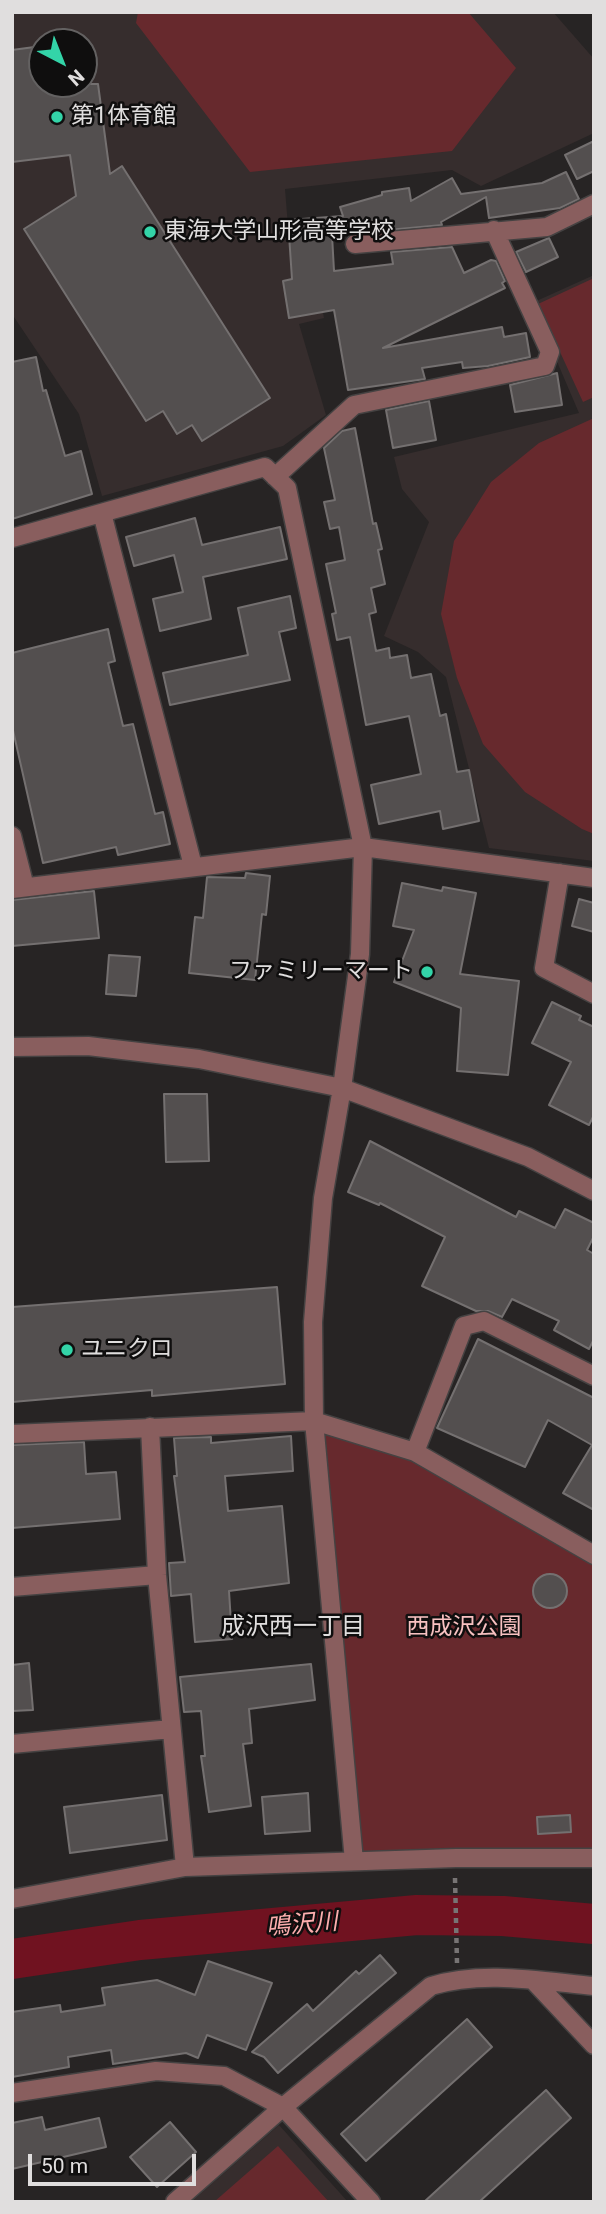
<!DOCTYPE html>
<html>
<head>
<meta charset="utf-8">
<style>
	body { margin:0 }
	#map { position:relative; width:606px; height:2214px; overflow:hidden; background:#272424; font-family:Roboto,sans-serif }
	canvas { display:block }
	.frame { position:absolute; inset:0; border:14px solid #e0dede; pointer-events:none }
	.north { position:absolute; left:28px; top:28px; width:70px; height:70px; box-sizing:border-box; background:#0f0e0e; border:2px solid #636161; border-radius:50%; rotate:138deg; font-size:19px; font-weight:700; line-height:28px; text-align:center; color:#e0dede }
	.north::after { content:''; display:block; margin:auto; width:24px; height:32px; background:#33d4a8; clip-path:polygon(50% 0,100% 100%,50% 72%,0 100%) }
	.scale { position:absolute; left:28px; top:2154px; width:168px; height:32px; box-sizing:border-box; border:4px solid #e0dede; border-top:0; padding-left:9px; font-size:21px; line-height:24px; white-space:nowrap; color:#e0dede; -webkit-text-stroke:5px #0f0e0e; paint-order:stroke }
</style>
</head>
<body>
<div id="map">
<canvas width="606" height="2214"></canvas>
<div class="frame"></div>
<div class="north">N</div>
<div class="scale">50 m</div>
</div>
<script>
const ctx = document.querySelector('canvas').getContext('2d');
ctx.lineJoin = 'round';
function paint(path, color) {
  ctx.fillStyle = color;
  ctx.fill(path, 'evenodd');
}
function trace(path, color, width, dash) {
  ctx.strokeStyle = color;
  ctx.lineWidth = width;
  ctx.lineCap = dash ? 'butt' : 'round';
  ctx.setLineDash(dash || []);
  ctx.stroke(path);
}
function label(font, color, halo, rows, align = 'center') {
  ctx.font = font + ' Roboto,"Noto Sans JP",sans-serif';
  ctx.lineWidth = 5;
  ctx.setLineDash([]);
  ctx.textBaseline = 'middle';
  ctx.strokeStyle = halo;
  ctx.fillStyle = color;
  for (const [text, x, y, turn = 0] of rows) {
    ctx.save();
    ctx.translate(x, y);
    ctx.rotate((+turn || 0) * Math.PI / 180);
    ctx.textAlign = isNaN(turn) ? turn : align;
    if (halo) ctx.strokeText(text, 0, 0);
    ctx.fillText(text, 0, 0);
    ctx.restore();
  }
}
const built = new Path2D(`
	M 12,12 L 553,12 L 594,59 L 594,133 L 481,186 L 452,170 L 285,189 L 292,276 L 316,274 L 324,318 L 299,324 L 326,415 L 283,446 L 102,496 L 79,414 L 12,314 ZM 42,42 L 84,42 L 84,84 L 42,84 Z
	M 594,275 L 594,861 L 489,848 L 446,677 L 418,652 L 384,636 L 429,522 L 402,489 L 394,457 L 579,413 L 532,303 Z
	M 279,2125 L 348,2202 L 191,2202 Z`);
const green = new Path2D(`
	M 138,12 L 468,12 L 516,68 L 452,151 L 250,172 L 136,23 Z
	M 594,278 L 594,397 L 583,402 L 538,304 Z
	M 594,418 L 594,834 L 582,829 L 525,792 L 483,744 L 457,678 L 441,614 L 454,541 L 491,482 L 539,443 Z
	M 314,1421 L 415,1452 L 594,1555 L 594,1858 L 354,1861 Z
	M 278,2146 L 329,2202 L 214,2202 Z`);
const river = new Path2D(`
	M 12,1959 L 140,1940 L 417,1915 L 503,1916 L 594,1924`);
const building = new Path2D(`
	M 42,46 L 42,84 L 98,84 L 110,174 L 122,166 L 270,398 L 202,441 L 192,425 L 177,434 L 163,411 L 146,421 L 24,229 L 76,196 L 70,155 L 12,162 L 12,50 Z
	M 594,141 L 594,171 L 577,179 L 565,155 Z
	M 566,172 L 579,199 L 560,208 L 489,218 L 486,197 L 441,222 L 442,225 L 388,230 L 386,219 L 332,235 L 334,271 L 393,264 L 391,252 L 452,247 L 464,273 L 491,260 L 496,261 L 505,281 L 502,283 L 505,288 L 383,348 L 502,327 L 504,337 L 526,333 L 530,357 L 488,366 L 463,368 L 462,362 L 422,368 L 425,379 L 348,390 L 334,310 L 289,318 L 283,281 L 292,279 L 288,220 L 343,216 L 340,207 L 382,195 L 382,192 L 409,188 L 411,201 L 452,178 L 461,194 L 542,183 Z
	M 549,238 L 558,257 L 526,272 L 516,252 Z
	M 36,357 L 43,391 L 46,390 L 65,456 L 81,451 L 92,494 L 12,519 L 12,362 Z
	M 557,373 L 562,405 L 515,412 L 510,385 Z
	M 429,401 L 436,440 L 393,448 L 386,410 Z
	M 355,428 L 373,524 L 376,523 L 382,549 L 378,550 L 385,584 L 371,588 L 376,612 L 369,614 L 376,651 L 389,648 L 390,658 L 407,655 L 411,678 L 431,674 L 440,716 L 446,714 L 457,772 L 469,770 L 479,821 L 443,829 L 440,811 L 379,824 L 371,785 L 421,774 L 409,716 L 366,725 L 350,637 L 337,640 L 332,614 L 336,613 L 326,564 L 345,560 L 339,527 L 330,529 L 324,502 L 335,500 L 324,448 L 342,431 Z
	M 195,518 L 202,545 L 280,527 L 287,559 L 203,577 L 211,619 L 160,631 L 153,599 L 183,592 L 174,555 L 134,566 L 126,537 Z
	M 290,596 L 296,628 L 279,632 L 290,680 L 170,705 L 163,673 L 248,655 L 238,608 Z
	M 108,629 L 115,661 L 108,663 L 123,726 L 133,724 L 155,814 L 163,812 L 170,844 L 118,855 L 116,847 L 43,863 L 12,726 L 12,653 Z
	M 246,873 L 270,876 L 266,915 L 262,914 L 255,980 L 189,973 L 195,917 L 203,918 L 207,877 L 245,878 Z
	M 402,883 L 442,891 L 443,887 L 476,893 L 460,974 L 519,981 L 508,1075 L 457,1071 L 461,1008 L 394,982 L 414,930 L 393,926 Z
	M 94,891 L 99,938 L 12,946 L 12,900 Z
	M 579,899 L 594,903 L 594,932 L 572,926 Z
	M 109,955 L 140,957 L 136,996 L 106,994 Z
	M 552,1002 L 581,1016 L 579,1020 L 594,1027 L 594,1115 L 589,1125 L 549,1105 L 571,1062 L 532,1043 Z
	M 164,1094 L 207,1094 L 209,1161 L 166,1162 Z
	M 370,1141 L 516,1217 L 519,1211 L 555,1228 L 565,1209 L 594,1223 L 594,1236 L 587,1250 L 594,1254 L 594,1339 L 589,1349 L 554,1330 L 559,1321 L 512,1299 L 502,1317 L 488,1311 L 476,1311 L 422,1286 L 445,1237 L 380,1203 L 379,1205 L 348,1192 Z
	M 277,1287 L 285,1384 L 152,1396 L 152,1390 L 12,1402 L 12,1307 Z
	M 478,1339 L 594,1398 L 594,1510 L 563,1493 L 592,1445 L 548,1420 L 525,1467 L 437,1428 Z
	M 291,1436 L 293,1471 L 225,1476 L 228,1511 L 282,1506 L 289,1583 L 229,1591 L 232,1639 L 195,1642 L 191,1594 L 171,1596 L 169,1563 L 185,1562 L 174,1476 L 177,1476 L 174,1438 L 211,1437 L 211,1443 Z
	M 84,1442 L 86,1474 L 116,1472 L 120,1519 L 12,1528 L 12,1445 Z
	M533 1591a17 17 0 1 1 34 0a17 17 0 1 1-34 0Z
	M 29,1663 L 33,1710 L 12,1711 L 12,1665 Z
	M 311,1664 L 315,1700 L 249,1709 L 252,1743 L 243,1744 L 251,1806 L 209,1812 L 201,1756 L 205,1756 L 201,1711 L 184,1712 L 180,1677 Z
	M 308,1793 L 310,1831 L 265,1834 L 262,1797 Z
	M 162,1795 L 167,1840 L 70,1853 L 64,1807 Z
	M 570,1815 L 571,1832 L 538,1834 L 537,1817 Z
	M 380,1955 L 396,1973 L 278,2073 L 264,2057 L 252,2052 L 307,2004 L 313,2011 L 356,1971 L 359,1974 Z
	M 208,1961 L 272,1983 L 246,2050 L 207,2035 L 198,2058 L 186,2053 L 113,2064 L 111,2050 L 68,2057 L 69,2067 L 12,2077 L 12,2012 L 60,2005 L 61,2012 L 105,2005 L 102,1988 L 157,1980 L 195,1995 Z
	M 467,2019 L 492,2047 L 366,2161 L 341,2134 Z
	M 546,2090 L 571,2118 L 479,2202 L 424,2202 Z
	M 42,2117 L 45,2130 L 99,2118 L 106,2147 L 12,2169 L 12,2123 Z
	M 170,2122 L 196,2152 L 157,2187 L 130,2157 Z`);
const path = new Path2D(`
	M 455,1878 L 457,1963`);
const minor = new Path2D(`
	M 355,244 L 547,227 L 594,204
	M 275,477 L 354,405 L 545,366 L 550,352 L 494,230
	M 102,513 L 193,866
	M 12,538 L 265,467 L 287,488 L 363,847 L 360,954 L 342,1088 L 323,1198 L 313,1322 L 314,1421 L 354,1861
	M 12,836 L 25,887
	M 560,873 L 544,968 L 594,994
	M 12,889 L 363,847 L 594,878
	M 12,1047 L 88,1046 L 199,1059 L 342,1088 L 528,1157 L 594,1191
	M 150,1427 L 157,1575 L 185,1867
	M 12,1434 L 314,1421 L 415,1452 L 594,1555
	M 415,1452 L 464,1326 L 484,1321 L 594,1376
	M 12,1587 L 157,1575
	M 12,1744 L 171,1729
	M 12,1899 L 185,1867 L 456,1858 L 594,1858
	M 533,1980 L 594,2045
	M 12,2093 L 156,2071 L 224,2076 L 283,2107 L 371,2202
	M 175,2202 L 283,2107 L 431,1986 C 482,1970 541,1981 594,1986`);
const markers = [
	[57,117,7,"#33d4a8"],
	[150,232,7,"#33d4a8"],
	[427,972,7,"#33d4a8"],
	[67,1350,7,"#33d4a8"]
];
const poiNames = [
	["第1体育館",71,117],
	["東海大学山形高等学校",164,232],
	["ファミリーマート",413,972,"right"],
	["ユニクロ",81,1350]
];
const parkNames = [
	["西成沢公園",464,1628]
];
const neighbourhoodNames = [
	["成沢西一丁目",293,1628]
];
const waterNames = [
	["鳴沢川",302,1926,-5]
];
paint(built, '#362d2d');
paint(green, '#67292d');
trace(river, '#701220', 40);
paint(building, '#534f4f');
trace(building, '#747070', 2);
trace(minor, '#454242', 21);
trace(path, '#777474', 4.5, [5, 5]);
trace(minor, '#895e5e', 18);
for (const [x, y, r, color] of markers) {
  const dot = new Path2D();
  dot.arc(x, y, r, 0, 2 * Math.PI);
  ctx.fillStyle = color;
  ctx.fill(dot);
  trace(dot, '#0f0e0e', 2.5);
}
label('23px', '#e0dede', '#0f0e0e', poiNames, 'left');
label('23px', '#f8c1c1', '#0f0e0e', parkNames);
label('24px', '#e0dede', '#0f0e0e', neighbourhoodNames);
label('italic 24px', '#fdaeae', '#0f0e0e', waterNames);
</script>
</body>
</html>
